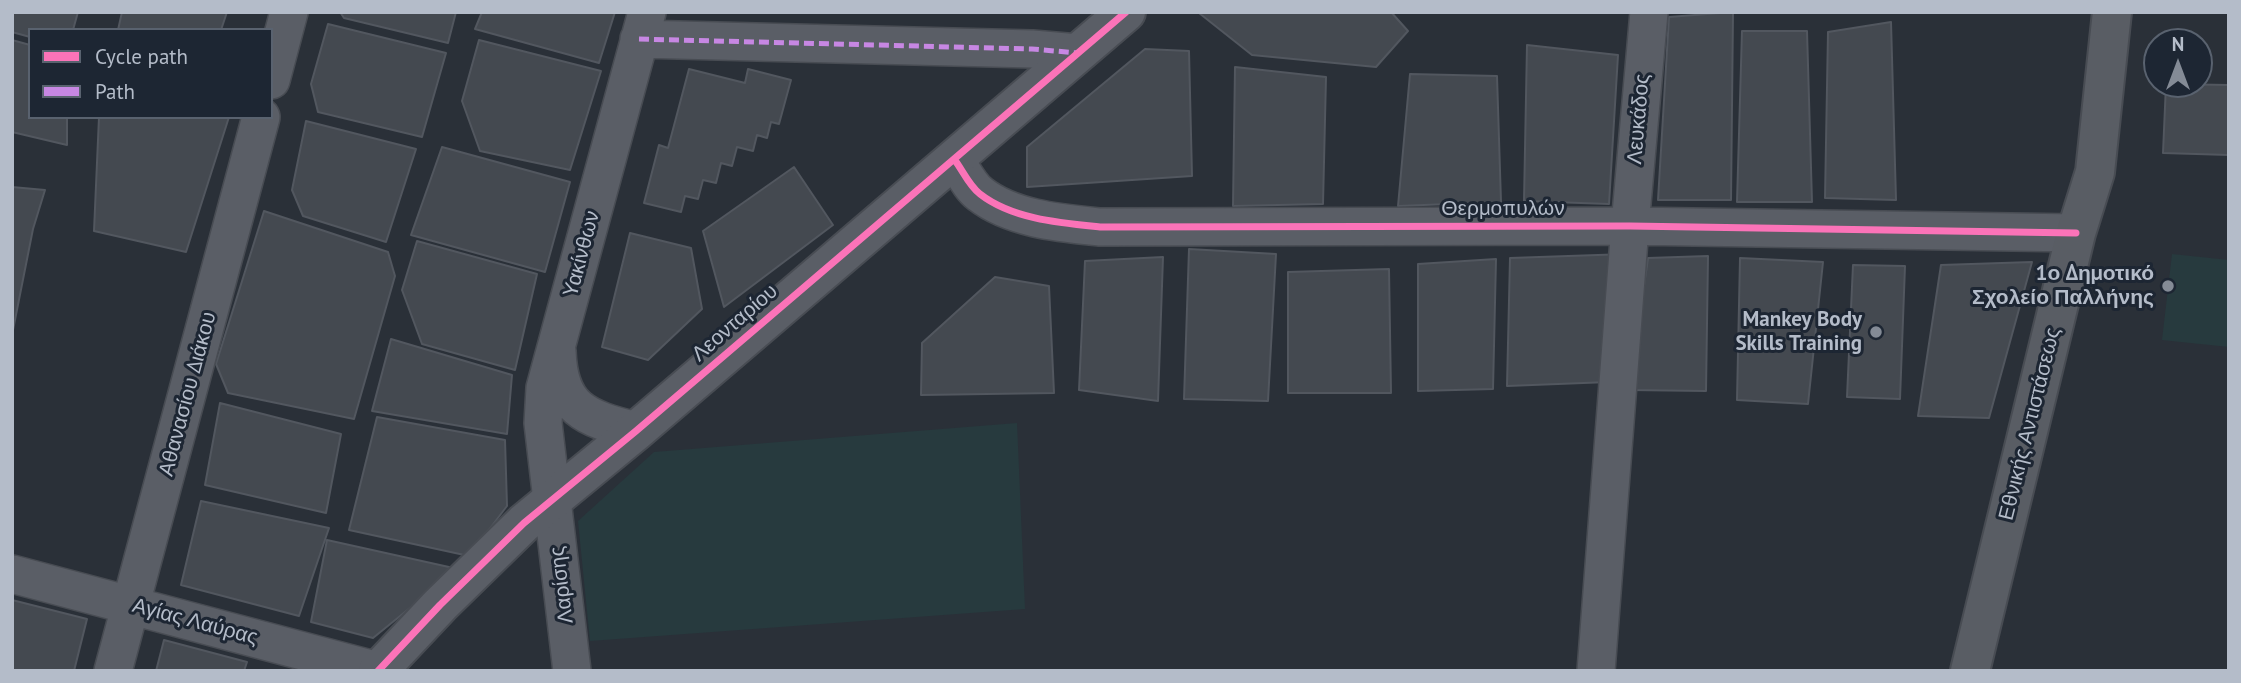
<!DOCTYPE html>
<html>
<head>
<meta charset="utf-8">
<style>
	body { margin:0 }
	#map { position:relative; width:2241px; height:683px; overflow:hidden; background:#2a3038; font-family:"PT Sans",sans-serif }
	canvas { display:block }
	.frame { position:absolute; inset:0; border:14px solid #b4bcc9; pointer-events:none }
	.legend { position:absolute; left:28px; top:28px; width:245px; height:91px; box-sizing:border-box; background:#1d2633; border:2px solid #59626f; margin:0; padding:9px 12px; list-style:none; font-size:21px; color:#b4bcc9 }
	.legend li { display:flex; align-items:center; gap:14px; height:35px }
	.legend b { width:35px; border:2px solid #59626f }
	.north { position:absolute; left:2143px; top:28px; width:70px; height:70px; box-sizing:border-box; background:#1d2633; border:2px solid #59626f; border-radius:50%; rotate:0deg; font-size:19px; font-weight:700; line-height:28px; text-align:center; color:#b4bcc9 }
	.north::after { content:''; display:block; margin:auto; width:24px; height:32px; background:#848b96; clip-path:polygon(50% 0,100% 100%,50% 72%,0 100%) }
</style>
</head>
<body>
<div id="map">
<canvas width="2241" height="683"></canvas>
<div class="frame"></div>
<ul class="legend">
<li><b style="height:9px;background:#fb73b8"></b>Cycle path</li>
<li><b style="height:9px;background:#c787e3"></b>Path</li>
</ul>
<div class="north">N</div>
</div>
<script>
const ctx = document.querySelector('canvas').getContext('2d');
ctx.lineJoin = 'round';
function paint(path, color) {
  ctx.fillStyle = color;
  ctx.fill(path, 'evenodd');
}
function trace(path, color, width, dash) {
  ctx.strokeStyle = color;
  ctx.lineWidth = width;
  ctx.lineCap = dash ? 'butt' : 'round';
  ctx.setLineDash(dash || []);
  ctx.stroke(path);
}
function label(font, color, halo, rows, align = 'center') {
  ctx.font = font + ' "PT Sans",sans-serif';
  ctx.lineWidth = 6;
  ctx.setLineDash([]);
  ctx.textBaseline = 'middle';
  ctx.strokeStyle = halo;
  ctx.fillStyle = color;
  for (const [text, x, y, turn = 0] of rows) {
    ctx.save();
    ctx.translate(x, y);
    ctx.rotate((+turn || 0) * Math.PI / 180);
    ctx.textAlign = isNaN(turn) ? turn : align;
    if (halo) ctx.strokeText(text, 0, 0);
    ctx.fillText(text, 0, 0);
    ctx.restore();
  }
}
const green = new Path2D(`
	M 2172,254 L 2229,260 L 2229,347 L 2162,340 Z
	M 1017,423 L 1025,609 L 590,641 L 578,521 L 654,452 Z`);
const building = new Path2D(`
	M 12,12 L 78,12 L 73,30 L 30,30 L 30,37 L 12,32 Z
	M 122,12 L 227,12 L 221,30 L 118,30 Z
	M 340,12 L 456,12 L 448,43 L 344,18 Z
	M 482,12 L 615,12 L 599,63 L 475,29 Z
	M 1391,12 L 1408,31 L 1376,67 L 1252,55 L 1199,13 Z
	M 1733,12 L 1731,200 L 1658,200 L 1669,17 Z
	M 1891,22 L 1896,200 L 1825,198 L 1828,32 Z
	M 328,24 L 446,53 L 422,137 L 318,112 L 311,84 Z
	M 1742,31 L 1807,31 L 1812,202 L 1737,202 Z
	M 12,40 L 30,45 L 30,117 L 67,117 L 67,145 L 12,132 Z
	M 479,40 L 601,71 L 570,170 L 480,151 L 462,101 Z
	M 1527,45 L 1618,55 L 1609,204 L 1524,201 Z
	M 1145,49 L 1189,51 L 1192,176 L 1027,187 L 1027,147 Z
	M 1235,67 L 1326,77 L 1323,204 L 1233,206 Z
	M 689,69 L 745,83 L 748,69 L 791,80 L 779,124 L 771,122 L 767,138 L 757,135 L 753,151 L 737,147 L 732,166 L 721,163 L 716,183 L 703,180 L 698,199 L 685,196 L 681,212 L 644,203 L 659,145 L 668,148 Z
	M 1410,74 L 1497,76 L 1501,202 L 1398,206 Z
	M 2166,84 L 2229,85 L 2229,155 L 2163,153 Z
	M 99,117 L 229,117 L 186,252 L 94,231 Z
	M 306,121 L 416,149 L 386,242 L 303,216 L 292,190 Z
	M 442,147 L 570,182 L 545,272 L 411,235 Z
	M 794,167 L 833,225 L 724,307 L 703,231 Z
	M 12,187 L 45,190 L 33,229 L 13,330 Z
	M 264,211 L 388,252 L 395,276 L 354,419 L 228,393 L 216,364 Z
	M 630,233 L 691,248 L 702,309 L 648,360 L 602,347 Z
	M 417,241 L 537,274 L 515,370 L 422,344 L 402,290 Z
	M 1189,249 L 1276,254 L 1268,401 L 1184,399 Z
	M 1627,254 L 1609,382 L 1507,386 L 1510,258 Z
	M 1708,256 L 1706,391 L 1629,390 L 1648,258 Z
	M 1163,257 L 1158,401 L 1079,390 L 1085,261 Z
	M 1740,258 L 1823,262 L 1808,404 L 1737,400 Z
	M 1496,259 L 1493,389 L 1418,391 L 1418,264 Z
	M 2032,262 L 1989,418 L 1918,416 L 1941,265 Z
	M 1853,265 L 1905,266 L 1900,399 L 1847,397 Z
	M 1389,269 L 1391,393 L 1288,393 L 1288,272 Z
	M 995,277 L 1049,286 L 1054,393 L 921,395 L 922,343 Z
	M 391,339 L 512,375 L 507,434 L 372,411 Z
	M 220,403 L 341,434 L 326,513 L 205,485 Z
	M 377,417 L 505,440 L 507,506 L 469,556 L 349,530 Z
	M 201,501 L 329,528 L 299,616 L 181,585 Z
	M 327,540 L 458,569 L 373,638 L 311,622 Z
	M 12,600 L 87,619 L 74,671 L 12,671 Z
	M 164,640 L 247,662 L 244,671 L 156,671 Z`);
const minor = new Path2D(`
	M 639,39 L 1032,49 L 1078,53
	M 271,80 L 289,12
	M 954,159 C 962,169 969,186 980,194 C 1012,219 1060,223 1100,227 L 1630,226 L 2076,233
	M 557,351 C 559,409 585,418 636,431
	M 12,574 L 378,671
	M 113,671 L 261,117
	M 572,671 L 543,423 L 545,388 L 647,12
	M 1596,671 L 1630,226 L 1649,12`);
const tertiary = new Path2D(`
	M 378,671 L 440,605 L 524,523 L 636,431 L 1126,12`);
const secondary = new Path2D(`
	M 1970,671 L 2076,233 L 2095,172 L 2112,12`);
const quiet = new Path2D(`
	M 639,39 L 1032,49 L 1078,53`);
const cycleway = new Path2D(`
	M 954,159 C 962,169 969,186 980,194 C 1012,219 1060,223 1100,227 L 1630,226 L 2076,233
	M 378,671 L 440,605 L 524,523 L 636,431 L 1126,12`);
const markers = [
	[2168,286,7,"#848b96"],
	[1876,332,7,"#848b96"]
];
const streetNames = [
	["Λευκάδος",1639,119,-85],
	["Θερμοπυλών",1503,209],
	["Υακίνθων",582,254,-75],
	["Λεονταρίου",735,323,-41],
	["Αθανασίου Διάκου",188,394,-75],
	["Εθνικής Αντιστάσεως",2030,424,-76],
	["Λαρίσης",562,585,-97],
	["Αγίας Λαύρας",195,622,15]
];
const poiNames = [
	["1ο Δημοτικό",2154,274],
	["Σχολείο Παλλήνης",2154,298],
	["Mankey Body",1862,320],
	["Skills Training",1862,344]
];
paint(green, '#273a3e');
paint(building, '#444950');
trace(building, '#52575f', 2);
trace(minor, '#484c53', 40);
trace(tertiary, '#484c53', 42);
trace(secondary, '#484c53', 42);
trace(minor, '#5a5e66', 37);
trace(tertiary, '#5a5e66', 38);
trace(secondary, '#595d64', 38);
trace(quiet, '#c787e3', 5, [10, 5]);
trace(cycleway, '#fb73b8', 7);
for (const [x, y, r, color] of markers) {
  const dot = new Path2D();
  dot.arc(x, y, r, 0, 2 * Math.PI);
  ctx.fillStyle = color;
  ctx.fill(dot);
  trace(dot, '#1d2633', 2.5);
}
label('21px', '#b4bcc9', '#1d2633', streetNames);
label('bold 21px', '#b4bcc9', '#1d2633', poiNames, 'right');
</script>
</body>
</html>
